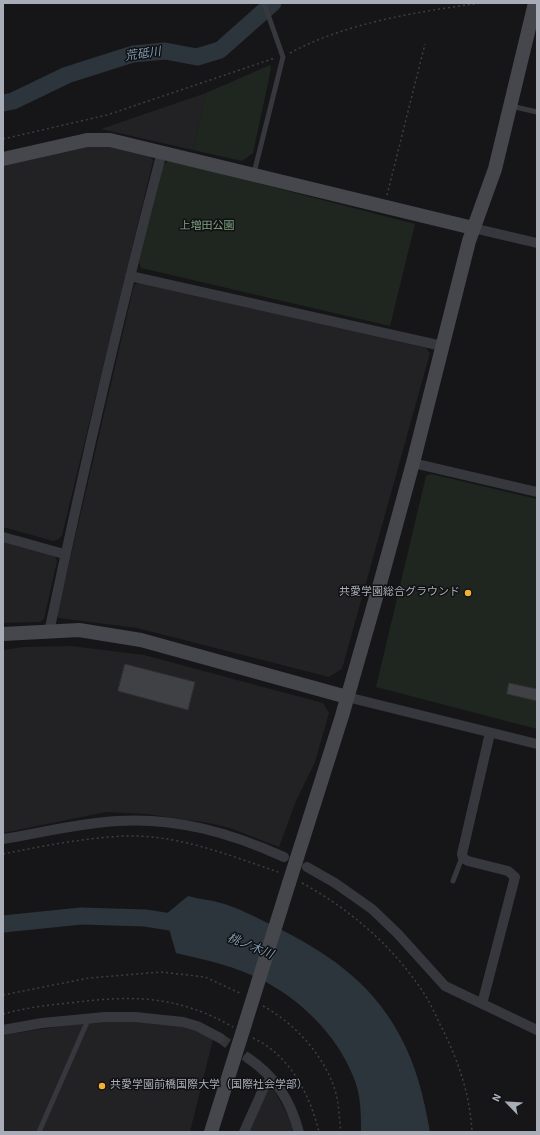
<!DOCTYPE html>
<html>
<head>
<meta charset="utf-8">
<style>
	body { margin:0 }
	#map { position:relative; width:540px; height:1135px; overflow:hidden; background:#161618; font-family:"Source Sans 3",sans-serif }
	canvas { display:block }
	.frame { position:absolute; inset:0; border:4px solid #a8adb8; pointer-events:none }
	.north { position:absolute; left:488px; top:1083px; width:40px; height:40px; -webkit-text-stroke:3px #111113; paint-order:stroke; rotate:295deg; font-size:11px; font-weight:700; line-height:16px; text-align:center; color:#a8adb8 }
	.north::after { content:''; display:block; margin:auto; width:14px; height:18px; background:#a8adb8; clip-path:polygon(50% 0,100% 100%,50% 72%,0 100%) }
</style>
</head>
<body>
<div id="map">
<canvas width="540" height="1135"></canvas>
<div class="frame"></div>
<div class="north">N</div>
</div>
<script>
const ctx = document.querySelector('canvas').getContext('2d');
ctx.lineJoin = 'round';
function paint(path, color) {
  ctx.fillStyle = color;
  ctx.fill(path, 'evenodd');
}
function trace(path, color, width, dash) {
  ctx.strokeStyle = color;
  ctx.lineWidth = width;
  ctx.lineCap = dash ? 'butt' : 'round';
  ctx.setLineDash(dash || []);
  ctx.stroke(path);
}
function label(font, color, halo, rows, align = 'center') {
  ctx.font = font + ' "Source Sans 3","Noto Sans JP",sans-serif';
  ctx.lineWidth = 3;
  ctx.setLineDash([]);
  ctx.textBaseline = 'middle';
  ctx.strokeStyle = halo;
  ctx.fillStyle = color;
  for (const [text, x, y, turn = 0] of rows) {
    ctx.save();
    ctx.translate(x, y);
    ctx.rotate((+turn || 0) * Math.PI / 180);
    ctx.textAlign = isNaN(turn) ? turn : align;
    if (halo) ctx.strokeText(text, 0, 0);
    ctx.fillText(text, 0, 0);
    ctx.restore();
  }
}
const built = new Path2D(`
	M 206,93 L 193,150 L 101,129 Z
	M 96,144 L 150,155 L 153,161 L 62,535 L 59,539 L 53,541 L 3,527 L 3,165 Z
	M 140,282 L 426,348 L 430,353 L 342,669 L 329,677 L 137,628 L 58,618 L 58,611 L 134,285 Z
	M 3,542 L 55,556 L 57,561 L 44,619 L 40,622 L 3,623 Z
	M 71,646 L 144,655 L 323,703 L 329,713 L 315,762 L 296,801 L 279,847 L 230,828 L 209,823 L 146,814 L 106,812 L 3,833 L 3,650 L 24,647 Z
	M 101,1020 L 153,1021 L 191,1028 L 213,1039 L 190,1132 L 3,1132 L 3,1035 Z
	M 267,1090 L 274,1090 L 292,1123 L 294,1132 L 249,1132 Z`);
const green = new Path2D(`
	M 270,65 L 271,69 L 253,153 L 242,161 L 193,150 L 206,93 Z
	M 169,160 L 415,224 L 390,326 L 141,268 L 139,262 L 163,165 Z
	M 431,474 L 537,499 L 537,729 L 376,687 L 426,476 Z`);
const water = new Path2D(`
	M 188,896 C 199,899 210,900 221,903 C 239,908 255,917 272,925 C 323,950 371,981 399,1034 C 416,1064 424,1098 430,1132 L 361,1132 C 361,1116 361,1099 356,1084 C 342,1041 305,1003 266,982 C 238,967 207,960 176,953 L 165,915 Z`);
const river = new Path2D(`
	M 3,103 L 13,101 L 67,75 L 133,54 L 165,51 L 197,57 L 220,50 L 273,3
	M 3,924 L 81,916 L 145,918 L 190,925`);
const building = new Path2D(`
	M 125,664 L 195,682 L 188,710 L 118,691 Z
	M 509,683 L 537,689 L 537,701 L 507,694 Z`);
const streetTunnel = new Path2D(`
	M 220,1038 L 248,1058`);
const path = new Path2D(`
	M 290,53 C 348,22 417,12 481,3
	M 3,139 L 107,115 L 275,58
	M 387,195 L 425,44
	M 3,854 C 43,846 83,838 124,836 C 178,834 231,856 281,873
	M 302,883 C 351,910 394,947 425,995 C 432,1006 437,1019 443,1030 C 459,1063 470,1095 472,1132
	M 3,995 L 89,978 L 161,972 L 205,977 L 242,994
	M 263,1006 C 294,1023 322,1053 334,1087 C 339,1100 339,1118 341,1132
	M 3,1014 C 25,1008 47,1005 70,1003 C 132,995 177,995 233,1027
	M 253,1038 C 290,1055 310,1095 319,1132`);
const lane = new Path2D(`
	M 511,106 L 537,112
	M 254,173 L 283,57 L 264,3
	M 453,881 L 461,860 L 463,858
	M 39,1132 L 88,1020`);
const street = new Path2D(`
	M 473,228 L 537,243
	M 130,276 L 442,346
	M 413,463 L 537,492
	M 3,537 L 64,554
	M 49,632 C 83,471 120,311 162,152
	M 347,697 L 537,744
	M 3,839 C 41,833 79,823 117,821 C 176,817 231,833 284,857
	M 307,867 L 335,883 L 372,909 L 398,934 L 445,986 L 537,1030
	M 482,1004 L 515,877 L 508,871 L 468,861 L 463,858 L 462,854 L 490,733
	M 3,1030 L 42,1023 L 105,1017 L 135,1017 L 183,1022 L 197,1026 L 220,1038
	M 248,1058 C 276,1077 290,1100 299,1132
	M 244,1132 L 265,1085 L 272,1079`);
const secondary = new Path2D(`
	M 3,159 L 87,140 L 110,140 L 473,228
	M 3,634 L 79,630 L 141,640 L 347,697
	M 289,883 L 342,716 L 381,580 L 413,463 L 469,241 L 495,169 L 535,3
	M 211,1132 L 245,1024`);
const secondaryBridge = new Path2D(`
	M 245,1024 L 289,883`);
const markers = [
	[468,593,4,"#f2b134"],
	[102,1086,4,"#f2b134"]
];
const parkNames = [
	["上増田公園",207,227]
];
const poiNames = [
	["共愛学園総合グラウンド",460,593],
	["共愛学園前橋国際大学（国際社会学部）",110,1086,"left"]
];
const waterNames = [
	["荒砥川",143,55,-8],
	["桃ノ木川",250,947,22]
];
paint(built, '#222225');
paint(green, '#1e261f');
paint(water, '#2c353c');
trace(river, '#2c353c', 17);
paint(building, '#404145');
trace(building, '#303034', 1);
trace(streetTunnel, '#333438', 10, [10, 5]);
trace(path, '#3d3f44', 1.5, [2, 3]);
trace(lane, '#37383d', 5);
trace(street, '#37383d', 10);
trace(secondary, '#45474d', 14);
trace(secondaryBridge, '#45474d', 14);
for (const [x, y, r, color] of markers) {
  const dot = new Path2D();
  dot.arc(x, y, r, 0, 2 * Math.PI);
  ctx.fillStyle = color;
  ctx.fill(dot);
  trace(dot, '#111113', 1.5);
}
label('11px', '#7fa381', '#111113', parkNames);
label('11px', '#a8adb8', '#111113', poiNames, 'right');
label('italic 12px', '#7f9bb3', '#111113', waterNames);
</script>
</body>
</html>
